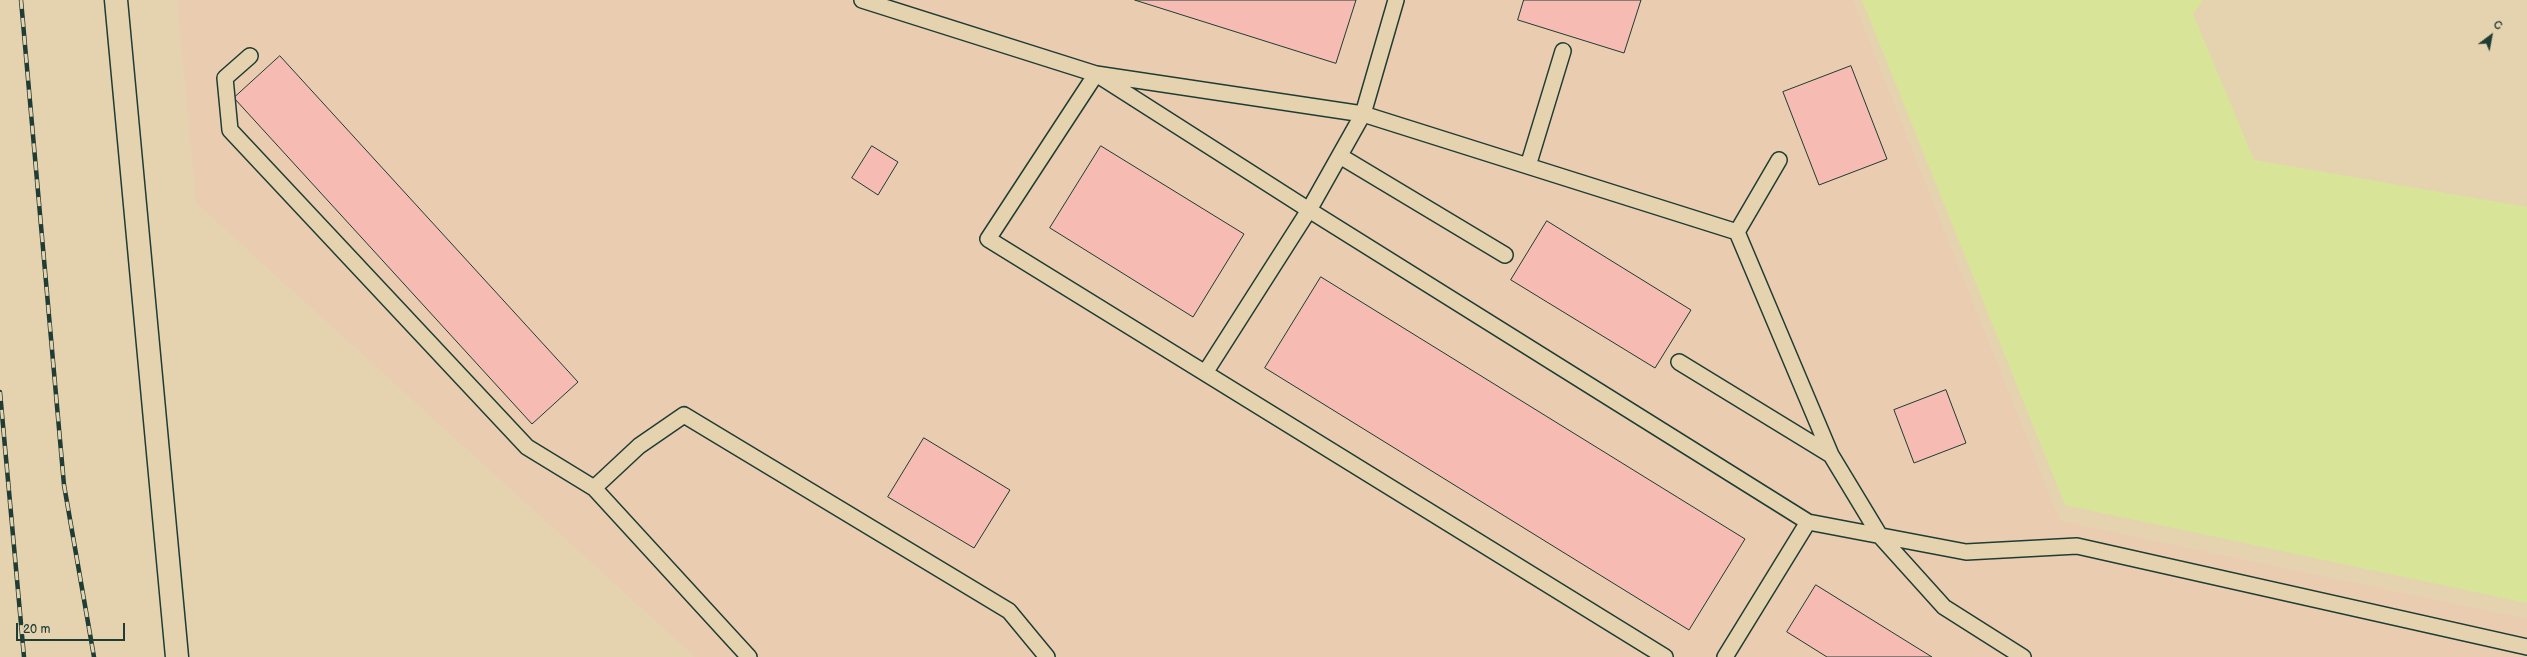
<!DOCTYPE html>
<html>
<head>
<meta charset="utf-8">
<style>
	body { margin:0 }
	#map { position:relative; width:2527px; height:657px; overflow:hidden; background:#e5d3b0; font-family:"Balsamiq Sans",sans-serif }
	canvas { display:block }
	.north { position:absolute; left:2471px; top:16px; width:40px; height:40px; -webkit-text-stroke:3px #e5d3b0; paint-order:stroke; rotate:32deg; font-size:11px; font-weight:700; line-height:16px; text-align:center; color:#1f3d34 }
	.north::after { content:''; display:block; margin:auto; width:14px; height:18px; background:#1f3d34; clip-path:polygon(50% 0,100% 100%,50% 72%,0 100%) }
	.scale { position:absolute; left:16px; top:623px; width:109px; height:18px; box-sizing:border-box; border:2px solid #1f3d34; border-top:0; padding-left:5px; font-size:12px; line-height:14px; white-space:nowrap; color:#1f3d34; -webkit-text-stroke:3px #e5d3b0; paint-order:stroke }
</style>
</head>
<body>
<div id="map">
<canvas width="2527" height="657"></canvas>
<div class="north">С</div>
<div class="scale">20 m</div>
</div>
<script>
const ctx = document.querySelector('canvas').getContext('2d');
ctx.lineJoin = 'round';
function paint(path, color) {
  ctx.fillStyle = color;
  ctx.fill(path, 'evenodd');
}
function trace(path, color, width, dash) {
  ctx.strokeStyle = color;
  ctx.lineWidth = width;
  ctx.lineCap = dash ? 'butt' : 'round';
  ctx.setLineDash(dash || []);
  ctx.stroke(path);
}
const built = new Path2D(`
	M 177,0 L 1853,0 L 2060,521 L 2527,619 L 2527,657 L 695,657 L 196,203 Z`);
const green = new Path2D(`
	M 1862,0 L 2203,0 L 2193,14 L 2254,160 L 2527,207 L 2527,603 L 2065,505 Z`);
const building = new Path2D(`
	M 1135,0 L 1356,0 L 1336,63 Z
	M 1524,0 L 1641,0 L 1624,53 L 1518,20 Z
	M 280,56 L 578,382 L 532,424 L 234,98 Z
	M 1851,66 L 1887,159 L 1819,185 L 1783,92 Z
	M 872,146 L 898,162 L 878,195 L 852,178 Z
	M 1101,146 L 1244,234 L 1193,317 L 1050,228 Z
	M 1547,221 L 1691,310 L 1655,368 L 1511,280 Z
	M 1321,277 L 1745,539 L 1689,630 L 1265,368 Z
	M 1946,390 L 1966,443 L 1914,463 L 1894,410 Z
	M 924,438 L 1010,490 L 974,548 L 888,497 Z
	M 1816,585 L 1932,657 L 1827,657 L 1787,632 Z`);
const lane = new Path2D(`
	M 862,0 L 1096,74 L 1309,210 L 1808,522 L 1966,552 L 2077,546 L 2527,647
	M 250,56 L 225,78 L 230,130 L 527,447 L 594,488 L 749,657
	M 1340,156 L 1505,255
	M 1528,166 L 1563,51
	M 1737,232 L 1779,160
	M 1679,362 L 1831,455
	M 1205,373 L 1309,210 L 1363,114 L 1396,0
	M 594,488 L 639,446 L 684,415 L 1009,611 L 1047,657
	M 1665,657 L 988,239 L 1096,74 L 1363,114 L 1737,232 L 1831,455 L 1880,536 L 1944,607 L 2023,657
	M 1725,657 L 1808,522`);
const secondary = new Path2D(`
	M 116,0 L 177,657`);
const rail = new Path2D(`
	M 21,0 L 64,485 L 94,657
	M 0,392 L 24,657`);
paint(built, '#eaccb1');
paint(green, '#d8e497');
paint(building, '#f6bbb3');
trace(building, '#1f3d34', 1);
trace(lane, '#1f3d34', 18);
trace(secondary, '#1f3d34', 25);
trace(lane, '#e5d3b0', 15);
trace(secondary, '#e5d3b0', 22);
trace(rail, '#1f3d34', 4.5);
trace(rail, '#e5d3b0', 3, [9]);
</script>
</body>
</html>
